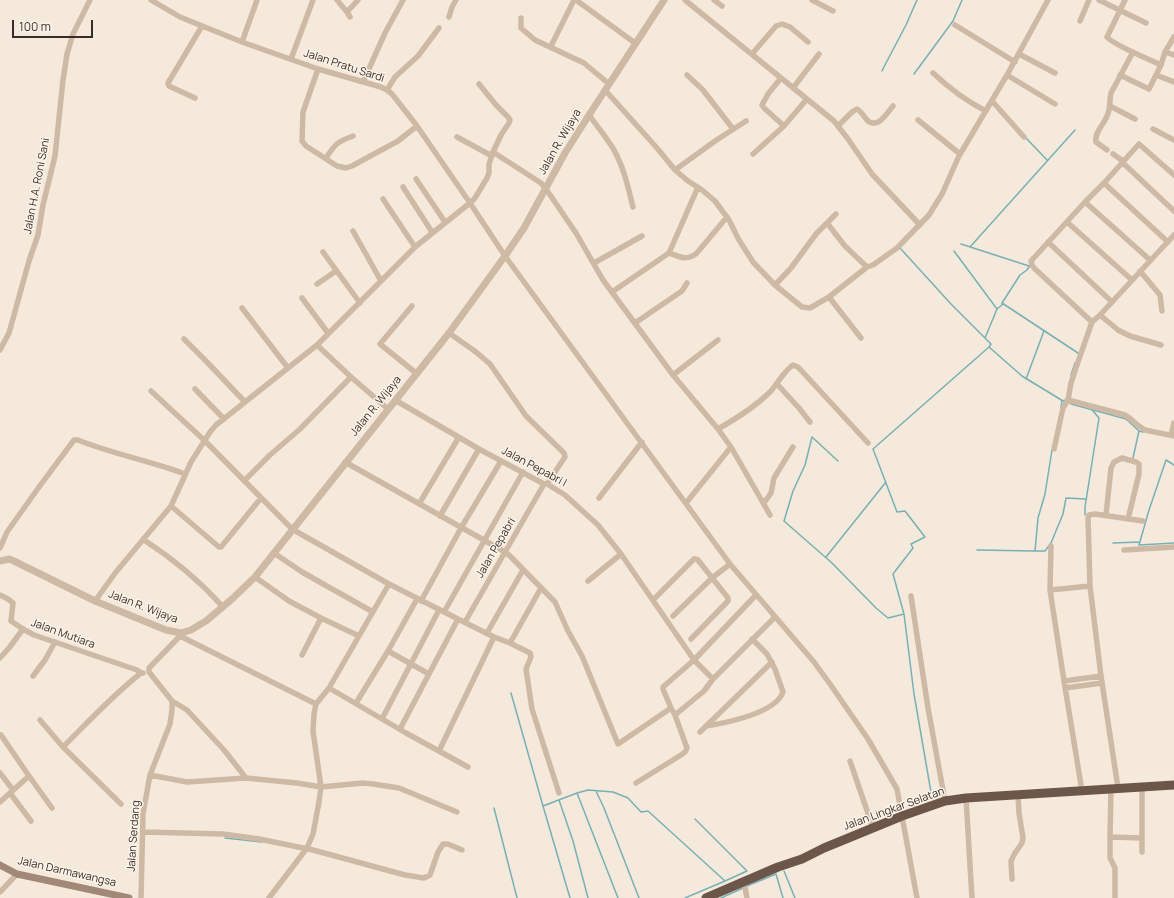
<!DOCTYPE html>
<html>
<head>
<meta charset="utf-8">
<style>
	body { margin:0 }
	#map { position:relative; width:1174px; height:898px; overflow:hidden; background:#f5e9db; font-family:Manrope,sans-serif }
	canvas { display:block }
	.scale { position:absolute; left:12px; top:20px; width:81px; height:18px; box-sizing:border-box; border:2px solid #392e27; border-top:0; padding-left:5px; font-size:12px; line-height:14px; white-space:nowrap; color:#392e27; -webkit-text-stroke:3px #fcf3e8; paint-order:stroke }
</style>
</head>
<body>
<div id="map">
<canvas width="1174" height="898"></canvas>
<div class="scale">100 m</div>
</div>
<script>
const ctx = document.querySelector('canvas').getContext('2d');
ctx.lineJoin = 'round';
function trace(path, color, width, dash) {
  ctx.strokeStyle = color;
  ctx.lineWidth = width;
  ctx.lineCap = dash ? 'butt' : 'round';
  ctx.setLineDash(dash || []);
  ctx.stroke(path);
}
function label(font, color, halo, rows, align = 'center') {
  ctx.font = font + ' Manrope,sans-serif';
  ctx.lineWidth = 3;
  ctx.setLineDash([]);
  ctx.textBaseline = 'middle';
  ctx.strokeStyle = halo;
  ctx.fillStyle = color;
  for (const [text, x, y, turn = 0] of rows) {
    ctx.save();
    ctx.translate(x, y);
    ctx.rotate((+turn || 0) * Math.PI / 180);
    ctx.textAlign = isNaN(turn) ? turn : align;
    if (halo) ctx.strokeText(text, 0, 0);
    ctx.fillText(text, 0, 0);
    ctx.restore();
  }
}
const stream = new Path2D(`
	M 882,71 L 886,63 L 906,25 L 917,0
	M 914,74 L 953,21 L 962,0
	M 1026,138 L 1047,160
	M 961,244 L 1029,266
	M 970,247 L 1075,130
	M 900,248 L 951,304 L 991,344 L 989,347 L 1022,376 L 1063,401
	M 954,251 L 997,309
	M 1002,303 L 1078,353
	M 985,338 L 997,309 L 1002,305 L 1002,303 L 1020,275 L 1027,270 L 1030,265
	M 1071,375 L 1075,363
	M 1026,379 L 1044,331
	M 1071,404 L 1126,419 L 1139,431 L 1143,432
	M 1061,407 L 1062,401 L 1066,400
	M 1133,458 L 1139,431
	M 838,461 L 812,437 L 805,465 L 793,491 L 784,521 L 832,563 L 876,608 L 888,618 L 904,614 L 893,574 L 913,548 L 911,544 L 925,537 L 905,511 L 897,512 L 873,449 L 989,347
	M 1174,465 L 1166,460 L 1149,510 L 1139,545 L 1174,543
	M 1085,515 L 1085,507 L 1099,418 L 1093,411
	M 1113,543 L 1140,542
	M 977,550 L 1035,551 L 1038,518 L 1045,494 L 1052,450
	M 1035,551 L 1045,551 L 1051,543 L 1063,514 L 1066,498 L 1086,499
	M 826,557 L 886,482
	M 904,614 L 914,694 L 932,798
	M 511,693 L 543,806
	M 596,791 L 604,808 L 639,898
	M 577,793 L 618,898
	M 559,800 L 573,841 L 588,898
	M 494,808 L 517,898
	M 695,819 L 747,871 L 725,881
	M 225,838 L 262,842
	M 784,871 L 795,898
	M 747,886 L 776,874 L 783,898
	M 570,898 L 543,806 L 577,793 L 588,790 L 613,792 L 628,798 L 641,812 L 648,811 L 725,881 L 685,898
	M 721,898 L 743,888`);
const minor = new Path2D(`
	M 151,0 L 180,17 L 242,42 L 318,69 L 381,87 L 387,90 L 392,94 L 417,126 L 470,203 L 505,256 L 730,564 L 814,662 L 830,684 L 868,739 L 897,789 L 917,898
	M 337,0 L 347,12 L 350,17
	M 576,0 L 635,43
	M 685,0 L 834,121 L 848,139 L 872,174 L 920,225
	M 714,0 L 722,6
	M 812,0 L 833,11
	M 1099,0 L 1146,23
	M 1125,0 L 1107,37 C 1115,46 1149,59 1161,65
	M 347,12 L 358,0
	M 449,17 L 452,7 L 456,0
	M 521,18 L 521,28 L 535,40 L 584,63 L 609,84
	M 1080,21 L 1089,0
	M 955,25 L 1015,62
	M 242,42 L 257,0
	M 551,46 L 574,0
	M 1165,52 L 1174,37
	M 752,54 L 776,26 L 782,24 L 790,27 L 808,42
	M 1019,54 L 1055,73
	M 291,59 L 313,0
	M 318,69 L 303,112 L 302,141 L 306,146 L 337,166 L 346,168 L 352,166 L 398,141 L 417,126
	M 933,73 C 949,88 966,101 986,111
	M 687,75 L 703,90 L 733,129
	M 1007,75 L 1055,104
	M 1120,75 L 1149,89 L 1161,65 L 1165,52 L 1174,55
	M 1156,75 L 1174,82
	M 781,78 L 768,94 L 762,105 L 764,108 L 784,126
	M 363,82 L 385,33 L 403,0
	M 793,88 L 819,54
	M 387,90 L 395,77 L 418,56 L 439,28
	M 605,90 L 657,148 L 675,170 L 688,181 L 702,190 L 715,201 L 729,220 L 739,240 L 753,262 L 775,285 L 802,307 L 810,308 L 829,297 L 867,267 L 873,265 L 897,248 L 929,215 L 942,194 L 959,156 L 1007,75 L 1048,0
	M 195,98 L 169,86 L 168,83 L 202,26
	M 992,101 L 1024,137
	M 1110,106 L 1135,119
	M 589,115 C 597,126 607,138 614,150 C 624,168 628,187 633,207
	M 918,120 L 960,154
	M 838,126 L 852,112 L 857,109 C 862,112 864,117 868,121 C 878,129 887,113 893,106
	M 1153,129 L 1174,140
	M 457,137 L 492,156
	M 1107,150 L 1096,142 C 1094,133 1104,124 1107,116 C 1111,108 1109,101 1111,93 L 1133,52
	M 493,152 L 541,183 L 546,189 L 576,233 L 603,280 L 673,375 L 718,429 L 731,447 L 770,515
	M 753,154 L 784,126 L 807,99
	M 1113,154 L 1123,161
	M 326,158 C 335,144 337,142 353,136
	M 1122,162 L 1174,211
	M 675,170 L 715,141 L 746,121
	M 416,179 L 445,222
	M 1104,183 L 1168,242
	M 403,187 L 432,232
	M 383,199 L 415,247
	M 1085,202 L 1150,260
	M 1067,222 L 1132,280
	M 827,223 L 845,246 L 867,267
	M 353,231 L 381,281
	M 1048,242 L 1112,302
	M 323,252 L 360,303
	M 669,253 C 681,257 685,261 696,254 L 727,217
	M 594,263 L 642,236
	M 1140,271 L 1160,295 L 1162,311
	M 317,284 L 336,271
	M 775,285 L 791,268 L 816,234 L 836,214
	M 612,292 L 669,253 L 698,187
	M 829,297 L 861,338
	M 302,298 L 328,333
	M 412,306 L 380,344 L 416,373
	M 242,308 L 288,368
	M 1100,315 L 1118,330 L 1130,336 L 1161,345
	M 1092,322 L 1034,268 L 1032,265 L 1031,261 L 1085,202 L 1104,183 L 1139,144 L 1174,175
	M 635,323 L 682,291 L 687,283
	M 449,333 L 476,352 L 490,364 L 526,416 L 564,453 L 565,457 L 547,484
	M 184,339 L 205,360 L 245,402
	M 317,345 L 351,377 L 388,409
	M 0,350 L 9,333 L 29,261 L 38,235 L 43,205 L 55,156 L 63,80 L 67,54 L 73,34 L 90,0
	M 673,375 L 718,340
	M 777,384 L 799,408 L 810,422
	M 195,389 L 224,419
	M 151,391 L 205,441 L 292,529 L 389,584 L 458,619 L 494,637 L 510,643 L 530,653 L 531,657 L 526,669 L 532,709 L 559,793
	M 395,400 L 479,449 L 544,484 L 547,484 L 565,495 L 598,525 L 621,554 L 694,660 L 713,679
	M 1068,400 L 1071,383 L 1078,362 L 1092,322 L 1100,315 L 1112,302 L 1174,235
	M 718,429 C 737,418 755,407 771,391 C 778,383 784,371 793,365 L 798,367 L 868,443
	M 1171,435 L 1174,423
	M 1054,449 L 1063,408 L 1068,400 L 1125,415 C 1132,419 1137,426 1145,430 L 1174,436
	M 345,462 L 505,552 L 510,556 L 555,602 L 568,631 L 582,656 L 618,744 L 671,708
	M 244,481 L 270,455 L 300,429 L 351,377
	M 599,498 L 642,442
	M 686,503 L 731,447
	M 764,503 L 771,493 L 774,478 L 793,447
	M 419,504 L 459,437
	M 171,506 L 219,547 L 221,547 L 261,498
	M 1106,515 L 1111,468 L 1114,462 L 1122,458 L 1136,462 L 1139,464 L 1139,474 L 1128,519
	M 440,516 L 479,449
	M 144,540 C 175,560 198,579 223,607
	M 1051,546 L 1050,590 L 1064,681 L 1082,791
	M 0,548 L 7,532 L 39,487 L 74,440 L 78,440 C 113,454 150,461 185,474
	M 1124,550 L 1174,547
	M 274,553 L 302,572 L 373,612
	M 255,577 L 289,601 L 321,618 L 359,636
	M 588,581 L 621,554
	M 1050,590 L 1090,586
	M 0,595 L 8,599 L 13,603 L 11,621 L 23,629 L 34,635 L 137,670 L 141,673
	M 911,596 L 928,708 L 945,801
	M 655,598 L 694,559 L 696,559 L 698,560 L 728,598 L 728,601 L 691,639
	M 95,601 L 116,572 L 171,506 L 191,462 L 210,432 L 216,425 L 317,345 L 415,247 L 470,203 L 475,198 L 487,178 L 489,173 L 489,164 L 493,152 L 501,135 L 509,123 L 510,120 L 508,117 L 496,105 L 479,84
	M 421,601 L 461,528 L 501,461
	M 444,612 L 523,472
	M 673,616 L 712,578 L 730,564
	M 465,622 L 544,484
	M 487,633 L 523,570
	M 180,636 L 316,704
	M 510,643 L 541,588
	M 388,651 L 429,674
	M 302,655 L 321,618
	M 0,658 L 9,648 L 23,629
	M 33,676 L 45,660 L 55,642
	M 1064,681 L 1101,676
	M 329,688 L 406,733 L 468,767
	M 1065,688 L 1102,683
	M 172,701 L 187,710 L 224,750 L 246,778
	M 356,703 L 388,651 L 417,599
	M 675,715 L 704,691 L 713,679 L 775,617
	M 382,719 L 439,610
	M 40,720 L 63,747 L 121,804
	M 706,726 C 726,723 776,713 783,692 L 775,669 L 767,654 L 752,639
	M 400,729 L 458,619
	M 700,732 L 772,662
	M 1,735 L 29,776 L 52,808
	M 63,747 C 88,722 113,695 141,673 L 143,673
	M 439,751 L 494,637
	M 850,761 L 873,828
	M 0,773 L 13,790
	M 150,775 L 187,782 L 246,778 L 297,783 L 321,787 L 363,783 L 373,784 L 399,788 L 457,812
	M 636,783 L 681,755 L 685,752 L 687,748 L 675,715 L 671,708 L 663,689 L 663,687 L 694,660 L 756,595
	M 1118,788 L 1101,676 L 1090,586 L 1088,518 L 1089,515 L 1095,514 L 1143,521
	M 1111,789 L 1110,837 L 1110,858 L 1115,868 L 1115,898
	M 10,793 L 31,821
	M 966,798 L 972,898
	M 0,802 L 29,776
	M 143,832 L 223,834 L 259,839 L 313,850 L 405,875 L 424,878 L 430,875 L 438,852 L 443,844 L 448,844 L 462,850
	M 1110,837 L 1142,838
	M 1142,852 L 1142,787
	M 1012,879 L 1011,861 L 1015,853 L 1022,843 L 1023,838 L 1019,813 L 1018,795
	M 744,882 L 747,898
	M 0,892 L 17,874
	M 141,898 L 143,814 L 150,775 L 170,724 L 172,710 L 172,701 L 149,672 L 149,668 L 180,636 L 181,633
	M 269,898 L 307,848 L 313,834 L 319,802 L 321,787 L 313,731 L 314,714 L 316,704 L 329,688 L 389,584`);
const tertiary = new Path2D(`
	M 0,561 L 9,559 L 14,561 L 95,601 L 166,630 L 181,633 L 191,630 L 206,621 L 232,599 L 255,577 L 449,333 L 505,256 L 524,228 L 565,153 L 589,115 L 664,0`);
const secondary = new Path2D(`
	M 0,865 L 17,874 L 129,898`);
const trunk = new Path2D(`
	M 706,898 L 778,867 L 802,859 L 824,848 L 902,816 L 945,801 L 966,798 L 1174,785`);
const streetNames = [
	["Jalan Pratu Sardi",344,66,18],
	["Jalan R. Wijaya",560,142,-60],
	["Jalan H.A. Roni Sani",37,186,-79],
	["Jalan R. Wijaya",376,406,-51],
	["Jalan Pepabri I",534,467,28],
	["Jalan Pepabri",496,548,-60],
	["Jalan R. Wijaya",143,607,21],
	["Jalan Mutiara",63,634,20],
	["Jalan Lingkar Selatan",894,809,-20],
	["Jalan Serdang",134,836,-86],
	["Jalan Darmawangsa",67,872,13]
];
trace(stream, '#77b0b5', 1.5);
trace(minor, '#ceb9a5', 5.5);
trace(tertiary, '#ceb9a5', 7);
trace(secondary, '#a28876', 7);
trace(trunk, '#6c564a', 9);
label('11px', '#392e27', '#fcf3e8', streetNames);
</script>
</body>
</html>
